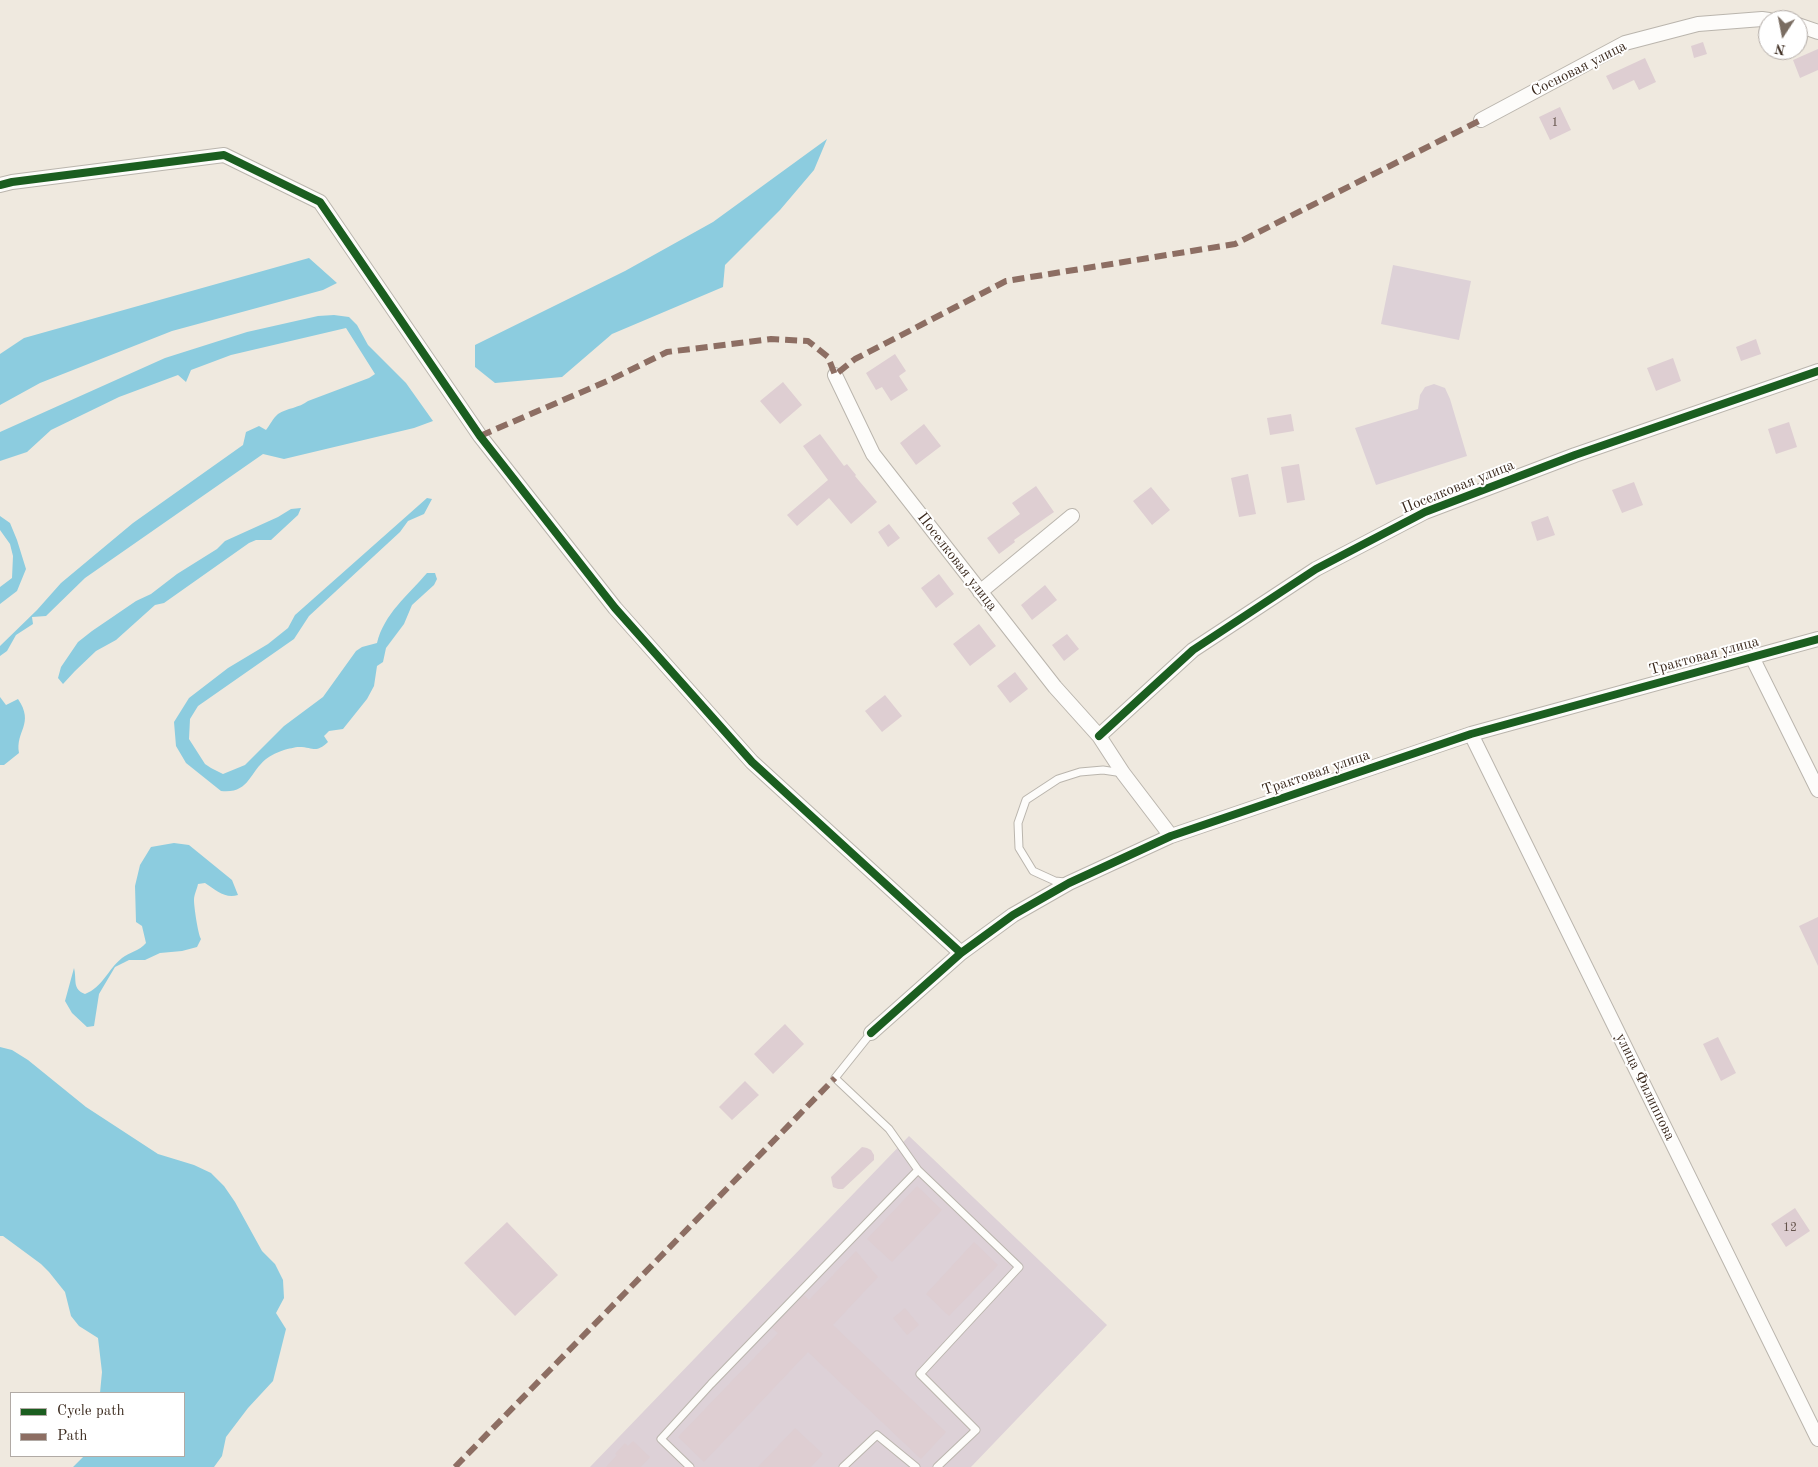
<!DOCTYPE html>
<html>
<head>
<meta charset="utf-8">
<style>
	body { margin:0 }
	#map { position:relative; width:1818px; height:1467px; overflow:hidden; background:#efe9df; font-family:"Old Standard TT",serif }
	canvas { display:block }
	.legend { position:absolute; left:10px; top:1392px; width:175px; height:65px; box-sizing:border-box; background:#fff; border:1px solid #b1aaa5; margin:0; padding:6px 9px; list-style:none; font-size:15px; color:#3b2a1e }
	.legend li { display:flex; align-items:center; gap:10px; height:25px }
	.legend b { width:25px; border:1px solid #b1aaa5 }
	.north { position:absolute; left:1758px; top:10px; width:50px; height:50px; box-sizing:border-box; background:#fff; border:1px solid #b1aaa5; border-radius:50%; rotate:191deg; font-size:14px; font-weight:700; line-height:20px; text-align:center; color:#3b2a1e }
	.north::after { content:''; display:block; margin:auto; width:18px; height:22px; background:#7a6d62; clip-path:polygon(50% 0,100% 100%,50% 72%,0 100%) }
</style>
</head>
<body>
<div id="map">
<canvas width="1818" height="1467"></canvas>
<ul class="legend">
<li><b style="height:6px;background:#1b5e20"></b>Cycle path</li>
<li><b style="height:6px;background:#8d6e63"></b>Path</li>
</ul>
<div class="north">N</div>
</div>
<script>
const ctx = document.querySelector('canvas').getContext('2d');
ctx.lineJoin = 'round';
function paint(path, color) {
  ctx.fillStyle = color;
  ctx.fill(path, 'evenodd');
}
function trace(path, color, width, dash) {
  ctx.strokeStyle = color;
  ctx.lineWidth = width;
  ctx.lineCap = dash ? 'butt' : 'round';
  ctx.setLineDash(dash || []);
  ctx.stroke(path);
}
function label(font, color, halo, rows, align = 'center') {
  ctx.font = font + ' "Old Standard TT",serif';
  ctx.lineWidth = 4;
  ctx.setLineDash([]);
  ctx.textBaseline = 'middle';
  ctx.strokeStyle = halo;
  ctx.fillStyle = color;
  for (const [text, x, y, turn = 0] of rows) {
    ctx.save();
    ctx.translate(x, y);
    ctx.rotate((+turn || 0) * Math.PI / 180);
    ctx.textAlign = isNaN(turn) ? turn : align;
    if (halo) ctx.strokeText(text, 0, 0);
    ctx.fillText(text, 0, 0);
    ctx.restore();
  }
}
const industrial = new Path2D(`
	M 1393,265 L 1471,281 L 1459,340 L 1381,324 Z
	M 1434,384 L 1445,388 L 1450,399 L 1467,456 L 1376,485 L 1355,428 L 1418,409 L 1420,395 L 1425,387 Z
	M 909,1136 L 1107,1325 L 971,1467 L 590,1467 Z`);
const water = new Path2D(`
	M 827,139 L 814,170 L 780,210 L 725,265 L 723,287 L 612,334 L 562,377 L 495,383 L 475,367 L 475,345 L 625,271 L 713,222 Z
	M 309,258 L 337,283 L 323,290 L 172,331 L 40,383 L 0,405 L 0,354 L 24,338 Z
	M 334,315 L 349,317 L 357,325 L 368,345 L 406,383 L 433,421 L 414,428 L 284,459 L 263,454 L 85,578 L 46,616 L 32,617 L 33,624 L 16,635 L 7,651 L 0,656 L 0,646 L 37,610 L 61,583 L 133,523 L 243,445 L 246,432 L 259,426 L 266,430 C 270,425 273,418 278,414 C 287,408 299,408 308,401 L 369,378 L 375,374 L 346,328 L 231,355 L 191,370 L 186,382 L 178,375 L 119,397 L 51,430 L 27,452 L 0,461 L 0,432 L 165,358 L 247,332 L 318,316 Z
	M 427,498 L 432,499 L 424,514 L 408,521 L 400,532 L 309,616 L 294,639 L 198,706 L 190,719 L 189,739 L 205,764 L 211,768 L 223,774 L 245,765 L 284,726 L 323,697 L 356,651 L 362,647 L 377,643 C 384,614 408,595 427,573 L 435,573 L 437,579 L 434,585 L 412,605 L 404,624 L 386,648 L 383,662 L 377,666 L 374,686 L 367,699 L 343,729 L 329,731 L 324,736 L 328,742 C 315,754 314,747 299,747 C 295,747 288,749 284,750 C 278,752 271,755 266,759 C 249,773 249,794 221,791 L 186,763 L 176,746 L 174,722 L 189,698 L 228,668 L 268,644 L 288,628 L 295,615 Z
	M 301,508 L 298,515 L 271,540 L 256,540 L 249,543 L 164,603 L 155,605 L 116,640 L 96,651 L 75,671 L 63,684 L 58,678 L 61,667 L 78,642 L 92,631 L 136,601 L 151,594 L 177,574 L 217,549 L 225,541 L 278,517 L 291,509 Z
	M 0,516 L 10,523 L 17,540 L 26,569 L 17,591 L 0,604 L 0,587 L 12,578 L 13,556 L 10,544 L 0,530 Z
	M 0,697 L 6,705 L 18,699 C 35,724 15,731 19,753 L 4,765 L 0,765 Z
	M 174,843 L 189,845 L 232,880 L 238,895 C 225,899 216,890 205,883 L 198,884 C 197,889 194,895 194,900 C 194,907 198,934 201,939 L 197,947 L 182,951 L 160,953 L 145,960 L 129,960 L 115,967 L 99,994 L 94,1026 L 87,1027 L 72,1013 L 65,1001 L 74,968 C 77,980 72,989 85,994 C 103,987 108,969 122,958 C 130,952 139,951 146,943 L 142,926 L 136,922 L 135,886 L 140,865 L 151,847 Z
	M 0,1047 L 12,1050 L 28,1060 L 86,1107 L 158,1154 L 194,1165 L 211,1173 L 224,1186 L 235,1202 L 262,1251 L 275,1264 L 283,1280 L 284,1298 L 276,1313 L 286,1329 L 273,1381 L 248,1408 L 226,1437 L 222,1456 L 214,1467 L 73,1467 L 84,1456 L 184,1456 L 184,1393 L 100,1393 L 102,1372 L 98,1338 L 79,1326 L 71,1316 L 65,1292 L 49,1272 L 41,1264 L 3,1236 L 0,1236 Z`);
const building = new Path2D(`
	M 1703,42 L 1707,54 L 1694,58 L 1691,46 Z
	M 1818,49 L 1818,70 L 1800,78 L 1793,60 Z
	M 1645,58 L 1656,82 L 1639,90 L 1634,80 L 1613,90 L 1606,76 Z
	M 1560,107 L 1571,130 L 1550,140 L 1539,117 Z
	M 1756,339 L 1761,354 L 1741,361 L 1736,347 Z
	M 895,354 L 906,371 L 899,376 L 908,390 L 891,401 L 882,387 L 876,390 L 866,373 Z
	M 1673,358 L 1681,381 L 1656,391 L 1647,368 Z
	M 783,382 L 802,405 L 780,424 L 760,401 Z
	M 1291,414 L 1294,431 L 1270,435 L 1267,418 Z
	M 1789,422 L 1797,447 L 1776,454 L 1768,429 Z
	M 924,424 L 941,446 L 916,465 L 900,443 Z
	M 820,434 L 844,466 L 847,464 L 856,475 L 855,476 L 877,502 L 851,524 L 829,498 L 797,526 L 787,515 L 828,480 L 803,446 Z
	M 1299,464 L 1305,500 L 1287,503 L 1281,467 Z
	M 1248,474 L 1256,514 L 1239,517 L 1231,478 Z
	M 1634,482 L 1643,505 L 1622,513 L 1612,490 Z
	M 1036,486 L 1054,512 L 1014,540 L 1015,542 L 999,554 L 987,538 L 1020,514 L 1012,503 Z
	M 1151,487 L 1170,510 L 1152,525 L 1133,501 Z
	M 1548,516 L 1555,535 L 1537,541 L 1531,522 Z
	M 889,524 L 900,538 L 888,547 L 878,532 Z
	M 939,574 L 954,594 L 936,608 L 921,588 Z
	M 1045,585 L 1057,600 L 1032,620 L 1021,605 Z
	M 979,624 L 996,646 L 970,666 L 953,644 Z
	M 1067,634 L 1079,649 L 1064,661 L 1052,645 Z
	M 1015,672 L 1028,689 L 1010,703 L 997,686 Z
	M 885,695 L 902,716 L 882,732 L 865,711 Z
	M 1818,917 L 1818,966 L 1799,926 Z
	M 785,1024 L 804,1044 L 773,1074 L 754,1054 Z
	M 1718,1037 L 1736,1073 L 1721,1081 L 1703,1044 Z
	M 745,1081 L 759,1095 L 732,1120 L 719,1107 Z
	M 862,1147 L 867,1148 L 871,1150 L 874,1155 L 874,1160 L 843,1189 L 838,1189 L 833,1187 L 831,1177 Z
	M 917,1186 L 942,1210 L 892,1262 L 867,1239 Z
	M 1795,1208 L 1810,1231 L 1786,1247 L 1771,1224 Z
	M 507,1222 L 558,1275 L 515,1316 L 464,1263 Z
	M 974,1242 L 998,1265 L 949,1316 L 926,1294 Z
	M 856,1251 L 878,1277 L 833,1325 L 946,1432 L 921,1459 L 808,1352 L 704,1462 L 678,1437 L 778,1333 L 772,1328 L 804,1295 L 809,1300 Z
	M 905,1308 L 919,1325 L 907,1335 L 893,1318 Z
	M 795,1428 L 823,1454 L 811,1467 L 758,1467 Z
	M 633,1441 L 650,1457 L 641,1467 L 606,1467 L 617,1455 L 615,1454 L 625,1443 L 628,1446 Z`);
const service = new Path2D(`
	M 1065,882 L 1055,881 L 1033,871 L 1019,848 L 1018,823 L 1026,800 L 1058,779 L 1080,772 L 1103,770 L 1123,773
	M 871,1033 L 835,1078 L 889,1129 L 918,1170 L 1019,1267 L 920,1374 L 976,1430 L 937,1467
	M 690,1467 L 661,1439 L 711,1384 L 918,1170
	M 843,1467 L 877,1435 L 916,1467`);
const minor = new Path2D(`
	M 1798,25 L 1818,32
	M 1481,120 L 1625,43 L 1698,24 L 1762,19 L 1769,20
	M 0,185 L 12,182 L 224,155 L 320,202 L 480,436 L 615,608 L 752,762 L 961,953
	M 835,375 L 873,454 L 1055,687 L 1099,736 L 1123,773 L 1171,836
	M 980,592 L 1072,516
	M 1752,657 L 1818,790
	M 1471,734 L 1818,1439
	M 1099,736 L 1193,650 L 1316,569 L 1425,512 L 1575,455 L 1818,371
	M 871,1033 L 961,953 L 1013,915 L 1069,883 L 1171,836 L 1471,734 L 1818,639`);
const quiet = new Path2D(`
	M 480,436 L 612,379 L 667,352 L 771,339 L 808,341 L 828,357 L 835,375 L 855,359 L 1006,281 L 1235,244 L 1481,120
	M 455,1467 L 835,1078`);
const cycleway = new Path2D(`
	M 0,185 L 12,182 L 224,155 L 320,202 L 480,436 L 615,608 L 752,762 L 961,953
	M 1099,736 L 1193,650 L 1316,569 L 1425,512 L 1575,455 L 1818,371
	M 871,1033 L 961,953 L 1013,915 L 1069,883 L 1171,836 L 1471,734 L 1818,639`);
const numberNames = [
	["1",1555,123],
	["12",1790,1228]
];
const streetNames = [
	["Сосновая улица",1579,69,-27],
	["Поселковая улица",1458,487,-22],
	["Поселковая улица",957,562,52],
	["Трактовая улица",1704,656,-15],
	["Трактовая улица",1316,773,-19],
	["улица Филиппова",1645,1087,64]
];
paint(industrial, '#ddd1d7');
paint(water, '#8cccdf');
paint(building, '#deced2');
trace(service, '#bab5ad', 9);
trace(minor, '#bab5ad', 16);
trace(service, '#fdfcfa', 7);
trace(minor, '#fdfcfa', 14);
trace(quiet, '#8d6e63', 6, [12, 6]);
trace(cycleway, '#1b5e20', 8);
label('12px', '#64534b', null, numberNames);
label('15px', '#3b2a1e', '#fff', streetNames);
</script>
</body>
</html>
